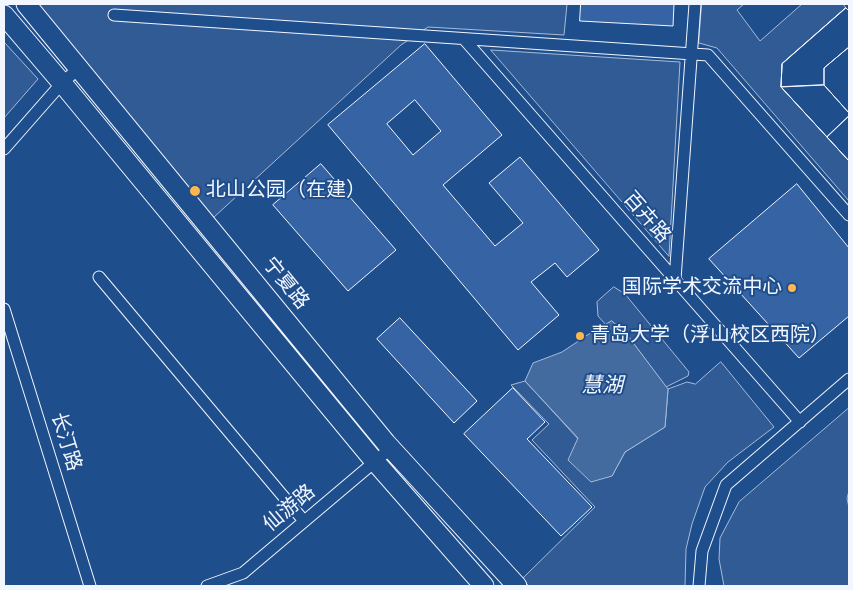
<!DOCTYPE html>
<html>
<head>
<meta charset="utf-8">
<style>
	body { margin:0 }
	#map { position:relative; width:853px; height:590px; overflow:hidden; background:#1f4e8c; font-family:Jost,sans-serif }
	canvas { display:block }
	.frame { position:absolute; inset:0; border:5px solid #f2f6ff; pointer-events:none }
</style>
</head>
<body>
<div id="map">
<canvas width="853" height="590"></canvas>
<div class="frame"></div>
</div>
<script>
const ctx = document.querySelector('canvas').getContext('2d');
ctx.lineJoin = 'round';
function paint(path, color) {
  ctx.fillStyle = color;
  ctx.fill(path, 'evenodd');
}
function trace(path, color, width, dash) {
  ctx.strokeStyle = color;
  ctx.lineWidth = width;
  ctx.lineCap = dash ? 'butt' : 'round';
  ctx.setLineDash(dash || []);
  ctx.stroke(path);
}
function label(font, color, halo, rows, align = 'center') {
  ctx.font = font + ' Jost,"Noto Sans SC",sans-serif';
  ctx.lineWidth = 4;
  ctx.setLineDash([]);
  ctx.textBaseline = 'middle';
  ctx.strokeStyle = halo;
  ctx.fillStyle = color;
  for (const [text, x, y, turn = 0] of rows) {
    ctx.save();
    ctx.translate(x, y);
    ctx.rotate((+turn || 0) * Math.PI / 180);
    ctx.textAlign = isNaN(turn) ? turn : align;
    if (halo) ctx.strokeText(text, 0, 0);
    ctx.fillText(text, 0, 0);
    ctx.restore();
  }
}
const built = new Path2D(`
	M 30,4 L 567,4 L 564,35 L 428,27 L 401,45 L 213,218 Z
	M 702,4 L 744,4 L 737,10 L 760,41 L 802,4 L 843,4 L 846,8 L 782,64 L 781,87 L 849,161 L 849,201 L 717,48 L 699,43 Z
	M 4,42 L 38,79 L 4,118 Z
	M 491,50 L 680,62 L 669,256 Z
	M 614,287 L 625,294 L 689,372 L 688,376 L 666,387 L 628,336 L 612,321 L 606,325 L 598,316 L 597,302 Z
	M 721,362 L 774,427 L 728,462 L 705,487 L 692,524 L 686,549 L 685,586 L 529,586 L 522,579 L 595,507 L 532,440 L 549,424 L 511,385 L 525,381 L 612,476 L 625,452 L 665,427 L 668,389 L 687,382 L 695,384 Z
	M 849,408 L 849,491 L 847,498 L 849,508 L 849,586 L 724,586 L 719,559 L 720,538 L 739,502 Z`);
const water = new Path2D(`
	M 612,321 L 628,336 L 668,389 L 665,427 L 625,452 L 612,476 L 591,482 L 568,460 L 578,438 L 525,381 L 533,363 L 562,352 L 592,332 Z`);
const building = new Path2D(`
	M 581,4 L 674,4 L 673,26 L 580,21 Z
	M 846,8 L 849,11 L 849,47 L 824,68 L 824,85 L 849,113 L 849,161 L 781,87 L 782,64 Z
	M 846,8 L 849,11 L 849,47 L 824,68 L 824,85 L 781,87 L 782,64 Z
	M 425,44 L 502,135 L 443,185 L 495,246 L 523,223 L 489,183 L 520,157 L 599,250 L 567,277 L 555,263 L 531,282 L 559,315 L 518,350 L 328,125 ZM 415,100 L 441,131 L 413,155 L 387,124 Z
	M 824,85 L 849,113 L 849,116 L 827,137 L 781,87 Z
	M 849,116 L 849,161 L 827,137 Z
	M 321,164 L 396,250 L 348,291 L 273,205 Z
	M 797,184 L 849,248 L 849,316 L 799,358 L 709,259 Z
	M 400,318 L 477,401 L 454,423 L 377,339 Z
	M 513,388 L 545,422 L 527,439 L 592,507 L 561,536 L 464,434 Z`);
const minor = new Path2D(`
	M 114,15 L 708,55 L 849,215
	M 464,39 L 800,422
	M 4,149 L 62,83 L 78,69
	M 99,277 L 304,521
	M 675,279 L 695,4
	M 4,309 L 90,586
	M 207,586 L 243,573 L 391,448
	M 699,586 L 702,551 L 726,485 L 849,379`);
const primary = new Path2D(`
	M 26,4 L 386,443 L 517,586
	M 4,15 L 62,83 L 371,457 L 484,586`);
const markers = [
	[195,191,6,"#ffb74d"],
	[792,288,5,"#ffb74d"],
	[580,336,5,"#ffb74d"]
];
const poiNames = [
	["北山公园（在建）",206,191],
	["国际学术交流中心",782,288,"right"],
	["青岛大学（浮山校区西院）",590,336]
];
const streetNames = [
	["百卉路",646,218,49],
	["宁夏路",285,284,51],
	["长汀路",65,442,73],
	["仙游路",290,509,-40]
];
const waterNames = [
	["慧湖",602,387]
];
paint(built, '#305b95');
trace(built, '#a8bbd7', 1);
paint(water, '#446ba0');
trace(water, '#a8bbd7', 1);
paint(building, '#3563a3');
trace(building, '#f2f6ff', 1);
trace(minor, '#f2f6ff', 13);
trace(primary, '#f2f6ff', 21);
trace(minor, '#1f4e8c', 11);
trace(primary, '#1f4e8c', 19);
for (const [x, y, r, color] of markers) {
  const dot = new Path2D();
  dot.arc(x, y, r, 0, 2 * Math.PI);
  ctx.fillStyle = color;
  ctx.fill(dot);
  trace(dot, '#1f4e8c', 2);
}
label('20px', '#f2f6ff', '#1f4e8c', poiNames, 'left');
label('20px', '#f2f6ff', '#1f4e8c', streetNames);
label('italic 21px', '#f2f6ff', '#1f4e8c', waterNames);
</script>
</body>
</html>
